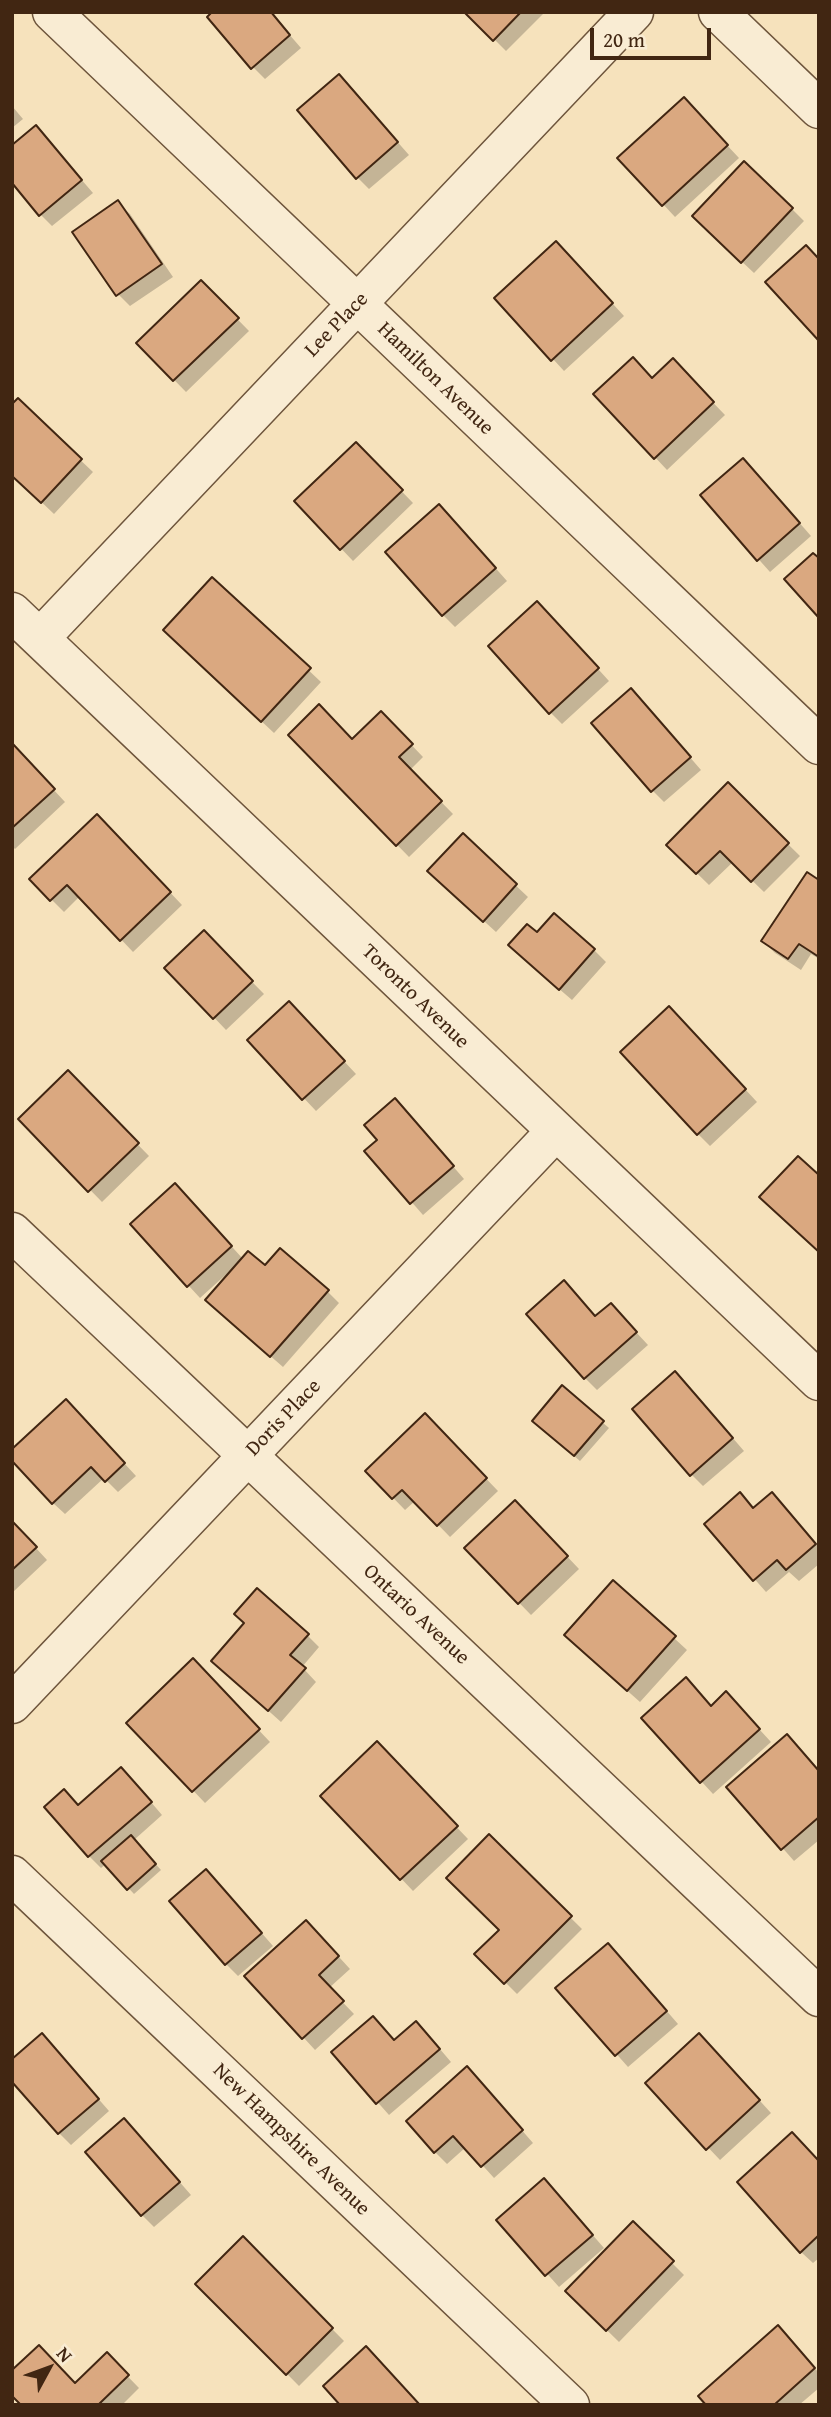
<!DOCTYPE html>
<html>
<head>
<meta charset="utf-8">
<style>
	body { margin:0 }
	#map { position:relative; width:831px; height:2417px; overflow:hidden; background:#f6e2bc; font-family:"Gentium Book Plus",serif }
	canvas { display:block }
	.frame { position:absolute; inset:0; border:14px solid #412612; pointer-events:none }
	.north { position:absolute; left:14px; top:2333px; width:70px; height:70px; -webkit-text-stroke:5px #f9ecd3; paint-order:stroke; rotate:49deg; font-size:19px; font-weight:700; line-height:28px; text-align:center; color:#412612 }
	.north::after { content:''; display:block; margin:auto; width:24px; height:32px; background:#412612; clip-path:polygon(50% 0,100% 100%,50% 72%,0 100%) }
	.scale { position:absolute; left:590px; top:28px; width:121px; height:32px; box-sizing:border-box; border:4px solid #412612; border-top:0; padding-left:9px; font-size:21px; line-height:24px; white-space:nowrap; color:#412612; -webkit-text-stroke:5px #f9ecd3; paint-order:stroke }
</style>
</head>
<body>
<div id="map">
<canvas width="831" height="2417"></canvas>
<div class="frame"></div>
<div class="north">N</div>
<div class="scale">20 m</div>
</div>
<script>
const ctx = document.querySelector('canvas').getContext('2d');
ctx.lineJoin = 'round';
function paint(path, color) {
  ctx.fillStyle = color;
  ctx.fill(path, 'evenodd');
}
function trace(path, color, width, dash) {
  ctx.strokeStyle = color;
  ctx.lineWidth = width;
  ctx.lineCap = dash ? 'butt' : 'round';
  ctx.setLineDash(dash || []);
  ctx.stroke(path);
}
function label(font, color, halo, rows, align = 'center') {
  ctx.font = font + ' "Gentium Book Plus",serif';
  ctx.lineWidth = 7;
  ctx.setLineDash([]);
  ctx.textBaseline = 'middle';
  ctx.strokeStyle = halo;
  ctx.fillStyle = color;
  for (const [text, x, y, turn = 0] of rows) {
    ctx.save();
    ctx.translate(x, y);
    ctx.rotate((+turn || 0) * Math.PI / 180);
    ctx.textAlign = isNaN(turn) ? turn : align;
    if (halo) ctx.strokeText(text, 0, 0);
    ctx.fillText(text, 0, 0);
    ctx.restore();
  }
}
const shadow = new Path2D(`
	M 270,12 L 301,48 L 265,79 L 253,67 Z
	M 467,12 L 545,12 L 506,51 Z
	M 350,88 L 409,155 L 369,189 L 357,177 Z
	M 12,106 L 23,119 L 12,128 Z
	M 695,111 L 739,158 L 675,217 L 620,158 Z
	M 36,127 L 93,193 L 52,226 L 40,214 Z
	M 118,203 L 130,214 L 173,277 L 130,306 L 118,294 Z
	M 792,209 L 804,221 L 754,273 L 706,228 Z
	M 568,255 L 624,316 L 564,371 L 553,359 Z
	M 201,282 L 249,331 L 186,392 L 138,343 Z
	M 673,361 L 725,415 L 667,470 L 596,394 L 653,380 Z
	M 18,401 L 93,472 L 54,514 L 12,474 Z
	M 356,444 L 413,503 L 353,561 L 296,501 Z
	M 755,472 L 811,536 L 770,572 L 702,496 Z
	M 451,518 L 507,581 L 455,627 L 443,615 Z
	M 212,579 L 321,682 L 274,733 L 177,642 Z
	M 549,615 L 609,681 L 562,724 L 550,712 Z
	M 642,702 L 701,770 L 664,802 L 652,790 Z
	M 381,713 L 423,757 L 410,770 L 453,814 L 409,857 L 290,735 L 353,741 Z
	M 12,745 L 65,802 L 15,849 L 12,846 Z
	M 728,785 L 800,856 L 764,892 L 733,862 L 709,885 L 668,845 Z
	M 109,828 L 182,905 L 133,952 L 80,896 L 64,912 L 31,879 Z
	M 463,836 L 528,897 L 496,932 L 442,883 Z
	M 819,882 L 819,959 L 811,954 L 801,970 L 775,953 L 763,941 Z
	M 204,933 L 264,994 L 226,1030 L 167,968 Z
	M 537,935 L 594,950 L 606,962 L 572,1000 L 522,957 Z
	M 301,1015 L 356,1074 L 316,1111 L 249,1040 Z
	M 681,1020 L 757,1102 L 710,1146 L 698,1134 Z
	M 68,1073 L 149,1156 L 102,1202 L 21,1119 Z
	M 406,1112 L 464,1179 L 423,1215 L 367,1151 Z
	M 187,1197 L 243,1259 L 327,1291 L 339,1303 L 283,1367 L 220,1312 L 232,1272 L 231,1270 L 200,1298 L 132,1224 Z
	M 596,1317 L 622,1317 L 648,1345 L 597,1390 L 585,1378 Z
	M 687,1385 L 744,1451 L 703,1486 L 691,1474 Z
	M 562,1388 L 609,1428 L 580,1461 L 540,1427 Z
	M 78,1413 L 136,1476 L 118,1492 L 104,1478 L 65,1514 L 53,1503 Z
	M 425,1415 L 498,1491 L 450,1537 L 415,1501 L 405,1510 L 367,1471 Z
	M 783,1506 L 819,1547 L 819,1564 L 799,1581 L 789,1572 L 766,1592 L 706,1524 L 754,1509 Z
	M 527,1514 L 579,1569 L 531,1615 L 467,1549 Z
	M 12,1522 L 47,1560 L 12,1593 Z
	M 613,1582 L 687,1650 L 640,1702 L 578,1647 Z
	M 307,1635 L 319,1647 L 302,1667 L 316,1682 L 281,1722 L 225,1672 Z
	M 204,1672 L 270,1742 L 205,1803 L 129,1723 Z
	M 738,1706 L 771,1742 L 713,1794 L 643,1718 Z
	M 377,1744 L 468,1839 L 413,1891 L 323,1796 Z
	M 819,1772 L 819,1840 L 794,1861 L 729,1787 Z
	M 133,1781 L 162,1815 L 134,1840 L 161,1870 L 134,1894 L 106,1864 L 101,1868 L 89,1856 L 47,1807 L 79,1806 Z
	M 489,1837 L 582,1929 L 517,1994 L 477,1954 L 501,1930 Z
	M 218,1883 L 273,1946 L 238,1976 L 226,1964 Z
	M 318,1934 L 350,1969 L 329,1988 L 354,2014 L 315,2050 L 247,1976 Z
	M 620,1957 L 678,2024 L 628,2067 L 558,1988 Z
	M 428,2035 L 451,2062 L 389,2115 L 334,2053 Z
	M 711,2047 L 771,2113 L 720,2160 L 647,2083 Z
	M 54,2048 L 109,2111 L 71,2145 L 59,2133 Z
	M 479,2081 L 533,2143 L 494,2178 L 466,2147 L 447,2164 L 435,2152 Z
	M 136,2132 L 191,2195 L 154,2227 L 142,2215 Z
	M 819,2162 L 819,2258 L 813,2263 L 801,2252 Z
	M 556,2193 L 604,2248 L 559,2287 L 499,2220 Z
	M 633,2224 L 684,2275 L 619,2342 L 567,2291 Z
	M 243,2239 L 344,2341 L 299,2386 L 198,2284 Z
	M 789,2339 L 819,2373 L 819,2388 L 799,2405 L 708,2405 Z
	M 107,2355 L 139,2388 L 122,2405 L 23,2405 L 76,2385 Z`);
const building = new Path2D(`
	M 212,12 L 271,12 L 290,35 L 251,69 L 207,17 Z
	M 464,12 L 521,12 L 493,41 Z
	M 339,74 L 398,142 L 356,179 L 297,110 Z
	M 684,97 L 728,145 L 662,206 L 617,158 Z
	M 36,125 L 82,180 L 39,216 L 12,183 L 12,145 Z
	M 744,161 L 793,208 L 741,263 L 692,216 Z
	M 118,200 L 162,264 L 116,296 L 72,232 Z
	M 556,241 L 613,303 L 551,361 L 494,298 Z
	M 806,245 L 819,259 L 819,341 L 765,282 Z
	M 201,280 L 239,318 L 173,381 L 136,343 Z
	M 633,357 L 652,378 L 673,358 L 714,402 L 654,459 L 593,394 Z
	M 18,398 L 82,459 L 41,503 L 12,476 L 12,404 Z
	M 356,442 L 403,490 L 340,550 L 294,501 Z
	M 743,458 L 800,523 L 757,561 L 700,495 Z
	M 439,504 L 496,568 L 442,616 L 385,552 Z
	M 813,553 L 819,558 L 819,618 L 784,579 Z
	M 212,577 L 311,668 L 261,722 L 163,630 Z
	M 537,601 L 599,668 L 549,714 L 488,646 Z
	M 631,688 L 691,757 L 651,792 L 591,723 Z
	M 319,704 L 352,739 L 381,711 L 413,744 L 399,757 L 442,801 L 396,846 L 288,735 Z
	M 12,743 L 55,789 L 12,828 Z
	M 728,782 L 789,843 L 751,882 L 720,851 L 696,874 L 666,845 Z
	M 97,814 L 171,892 L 120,941 L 67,885 L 50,901 L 29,879 Z
	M 463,833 L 517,884 L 483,922 L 427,871 Z
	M 807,872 L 819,880 L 819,957 L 799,944 L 788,959 L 761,941 Z
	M 554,913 L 595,949 L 559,990 L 508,945 L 527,924 L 537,932 Z
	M 204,930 L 253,981 L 213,1019 L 164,968 Z
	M 289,1001 L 345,1061 L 302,1100 L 247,1040 Z
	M 669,1006 L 746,1089 L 697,1135 L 620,1052 Z
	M 68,1070 L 139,1143 L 88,1192 L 18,1119 Z
	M 395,1098 L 454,1166 L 410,1204 L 364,1151 L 377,1140 L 364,1125 Z
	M 798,1156 L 819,1175 L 819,1252 L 759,1197 Z
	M 175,1183 L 232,1246 L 187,1287 L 130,1224 Z
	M 280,1248 L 329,1290 L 270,1357 L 205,1300 L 248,1251 L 265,1265 Z
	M 564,1280 L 595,1316 L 611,1303 L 637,1332 L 584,1379 L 526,1314 Z
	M 675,1371 L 733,1438 L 690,1476 L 632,1409 Z
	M 562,1385 L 604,1421 L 574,1456 L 532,1421 Z
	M 66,1399 L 125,1463 L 105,1482 L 91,1467 L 52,1504 L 12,1461 L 12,1449 Z
	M 425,1413 L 487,1478 L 437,1526 L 402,1490 L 392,1499 L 365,1471 Z
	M 740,1492 L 753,1508 L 772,1492 L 816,1544 L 786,1570 L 777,1560 L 753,1581 L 704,1524 Z
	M 515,1500 L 568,1556 L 518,1604 L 464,1548 Z
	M 12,1521 L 37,1547 L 12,1570 Z
	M 613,1580 L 676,1636 L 627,1691 L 564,1635 Z
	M 257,1588 L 309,1634 L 290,1655 L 306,1668 L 268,1711 L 211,1661 L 244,1623 L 234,1614 Z
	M 193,1658 L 260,1729 L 192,1792 L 126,1723 Z
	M 686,1677 L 711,1706 L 726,1691 L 760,1729 L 700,1783 L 641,1718 Z
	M 787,1734 L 819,1771 L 819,1817 L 781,1850 L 726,1787 Z
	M 377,1741 L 458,1826 L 400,1880 L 320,1796 Z
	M 121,1767 L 152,1802 L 88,1857 L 44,1807 L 64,1789 L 78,1805 Z
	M 489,1834 L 572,1916 L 504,1984 L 474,1954 L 499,1930 L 446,1878 Z
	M 131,1835 L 156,1864 L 127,1890 L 101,1861 Z
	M 206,1869 L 262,1933 L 225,1965 L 169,1901 Z
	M 306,1920 L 339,1956 L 319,1975 L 344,2001 L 302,2039 L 244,1976 Z
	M 608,1943 L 667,2011 L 615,2056 L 555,1988 Z
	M 373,2016 L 394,2040 L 416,2021 L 440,2049 L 376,2104 L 331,2052 Z
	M 42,2033 L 99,2099 L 58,2134 L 12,2082 L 12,2059 Z
	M 699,2033 L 760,2100 L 706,2150 L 645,2083 Z
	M 467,2066 L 523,2130 L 481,2167 L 453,2136 L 434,2153 L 406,2121 Z
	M 124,2118 L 180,2182 L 141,2216 L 85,2152 Z
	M 792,2132 L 819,2161 L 819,2235 L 800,2253 L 737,2182 Z
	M 544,2178 L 593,2235 L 545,2276 L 496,2220 Z
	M 633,2221 L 674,2261 L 606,2331 L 565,2291 Z
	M 243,2236 L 333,2328 L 286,2375 L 195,2284 Z
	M 778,2325 L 815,2368 L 774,2405 L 706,2405 L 698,2396 Z
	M 39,2345 L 75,2383 L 107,2352 L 129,2375 L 98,2405 L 21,2405 L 12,2396 L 12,2370 Z
	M 366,2346 L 420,2405 L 340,2405 L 323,2386 Z`);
const minor = new Path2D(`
	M 52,12 L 819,745
	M 718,12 L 819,109
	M 12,612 L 819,1381
	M 40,638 L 634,12
	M 12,1232 L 819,1997
	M 12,1704 L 555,1132
	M 12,1875 L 570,2405`);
const streetNames = [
	["Lee Place",337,325,-46],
	["Hamilton Avenue",435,379,44],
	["Toronto Avenue",415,997,44],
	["Doris Place",284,1418,-46],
	["Ontario Avenue",416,1615,43],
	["New Hampshire Avenue",291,2140,44]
];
paint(shadow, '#0003');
paint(building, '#daa880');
trace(building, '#412612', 2);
trace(minor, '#6e553c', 41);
trace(minor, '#f9ecd3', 38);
label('21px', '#412612', '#f9ecd3', streetNames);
</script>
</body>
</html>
